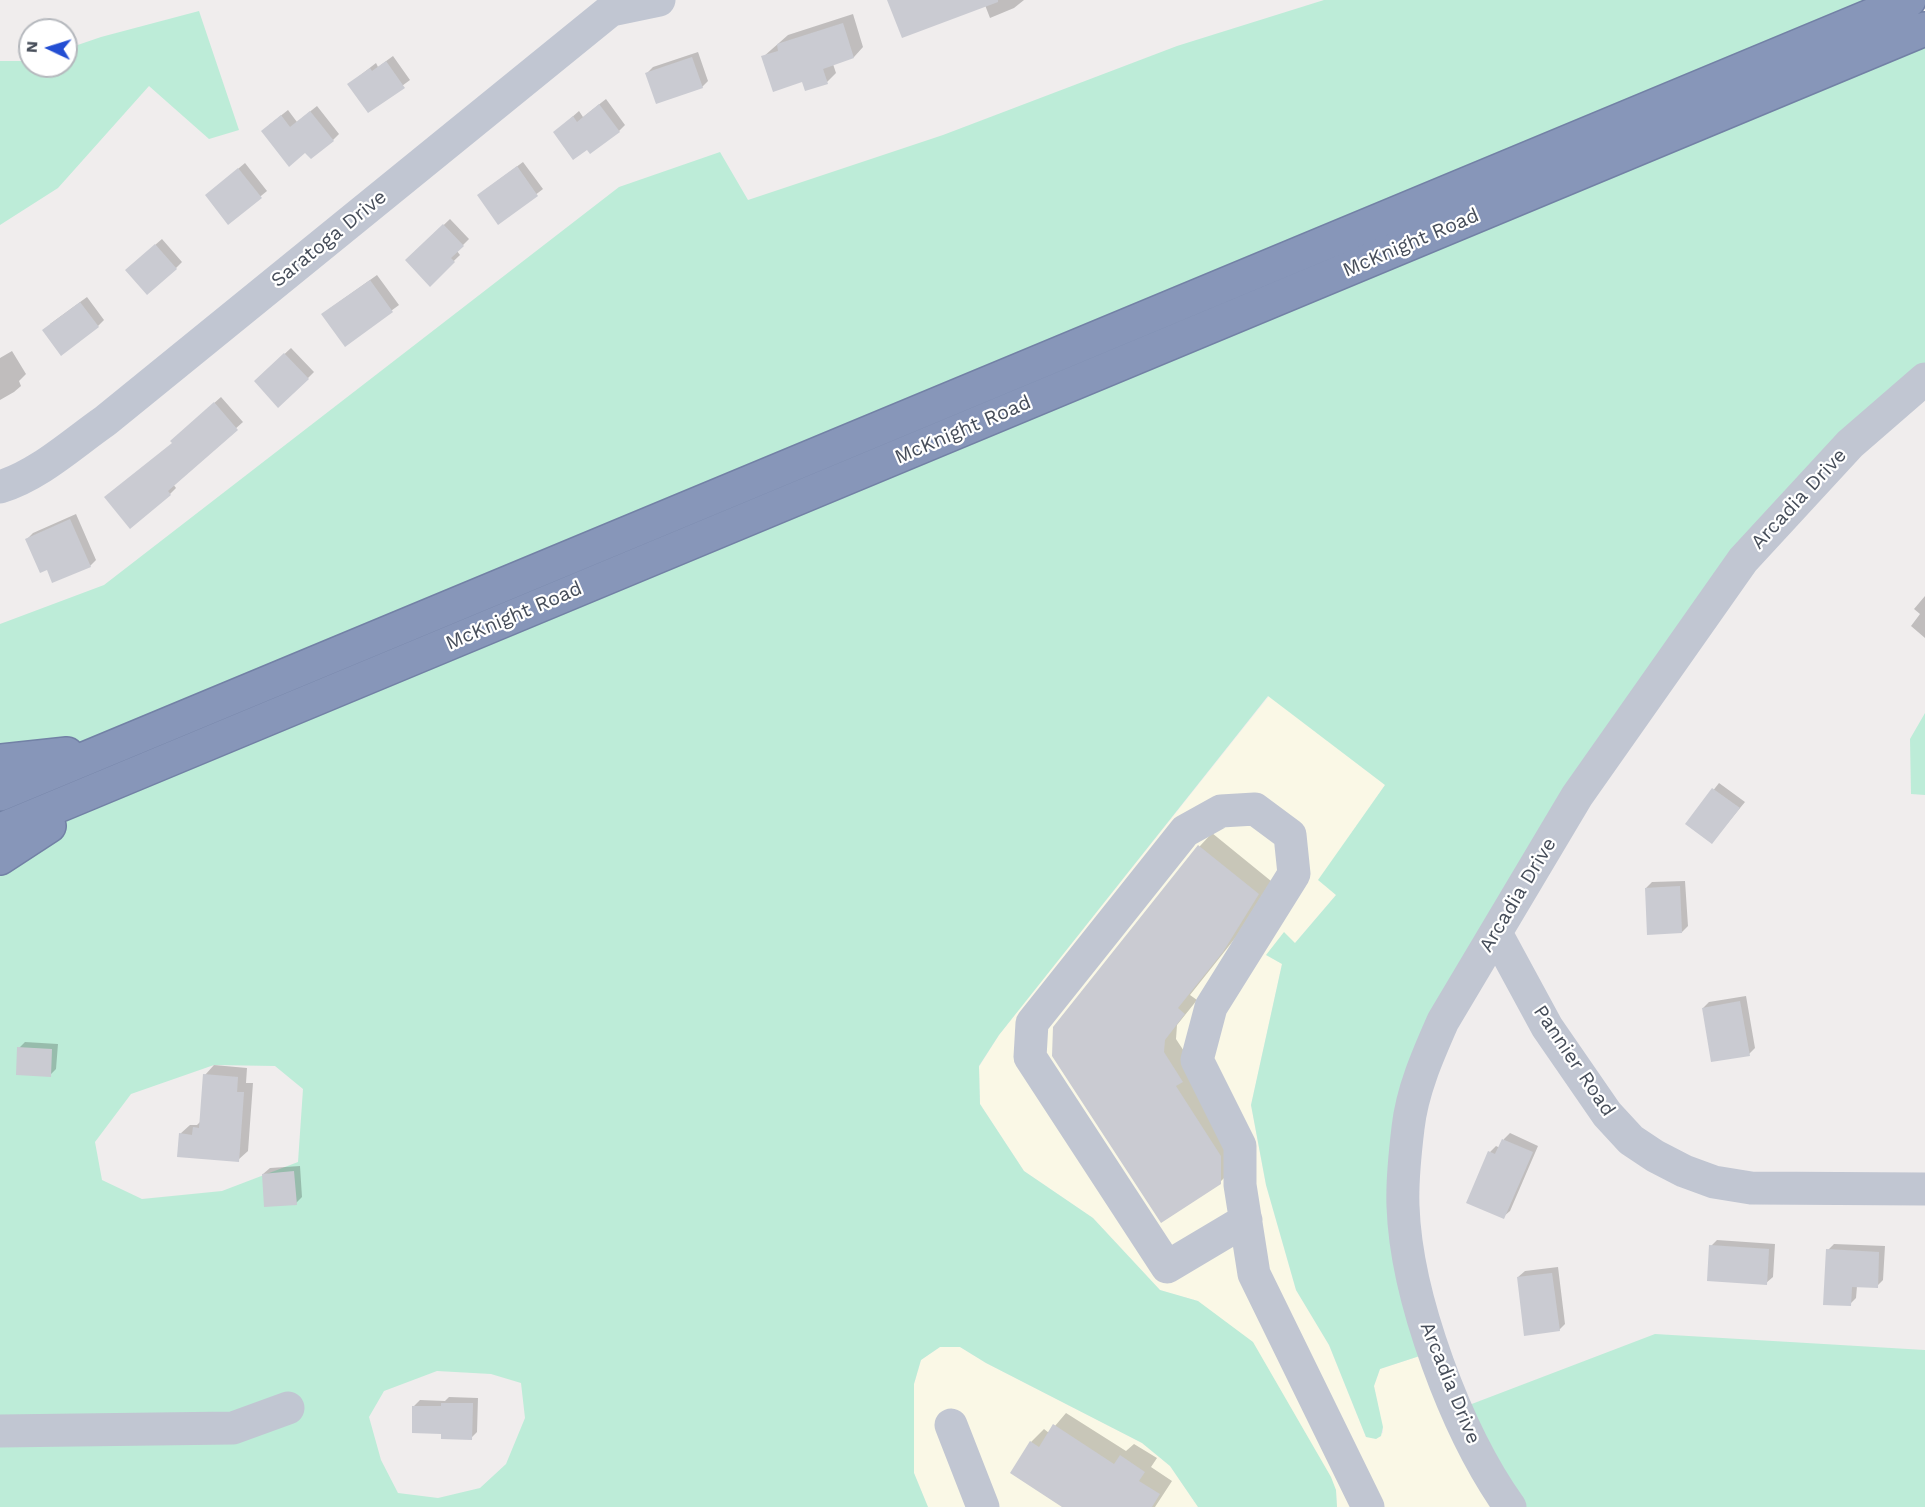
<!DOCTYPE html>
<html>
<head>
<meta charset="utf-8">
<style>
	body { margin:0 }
	#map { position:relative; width:1925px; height:1507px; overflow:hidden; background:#f0eded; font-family:"Work Sans",sans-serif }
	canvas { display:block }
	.north { position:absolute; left:18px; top:18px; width:60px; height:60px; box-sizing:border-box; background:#fff; border:2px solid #b5b8bd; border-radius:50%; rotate:274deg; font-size:16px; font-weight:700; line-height:24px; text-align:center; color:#464d59 }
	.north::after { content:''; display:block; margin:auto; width:21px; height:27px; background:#234ed3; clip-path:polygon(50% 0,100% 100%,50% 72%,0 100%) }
</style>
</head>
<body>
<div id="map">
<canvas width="1925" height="1507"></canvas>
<div class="north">N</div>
</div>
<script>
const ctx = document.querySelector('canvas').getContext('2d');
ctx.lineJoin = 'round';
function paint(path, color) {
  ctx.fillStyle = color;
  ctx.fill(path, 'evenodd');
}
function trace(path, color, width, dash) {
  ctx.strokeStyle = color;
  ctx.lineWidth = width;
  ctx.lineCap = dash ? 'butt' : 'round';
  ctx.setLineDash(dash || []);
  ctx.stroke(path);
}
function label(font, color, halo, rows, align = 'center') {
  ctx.font = font + ' "Work Sans",sans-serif';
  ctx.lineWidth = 4.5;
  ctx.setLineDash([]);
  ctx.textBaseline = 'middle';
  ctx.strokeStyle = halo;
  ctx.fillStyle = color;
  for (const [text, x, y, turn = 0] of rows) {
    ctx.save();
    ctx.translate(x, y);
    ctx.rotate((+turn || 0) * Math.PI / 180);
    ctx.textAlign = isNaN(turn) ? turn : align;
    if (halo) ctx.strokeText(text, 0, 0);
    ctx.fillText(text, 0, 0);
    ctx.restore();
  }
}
const commercial = new Path2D(`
	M 1269,696 L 1385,785 L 1319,880 L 1336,895 L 1295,943 L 1267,955 L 1282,964 L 1251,1105 L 1266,1185 L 1296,1290 L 1329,1345 L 1366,1437 L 1383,1433 L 1383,1430 L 1374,1386 L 1380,1369 L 1435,1351 L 1510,1507 L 1337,1507 L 1336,1490 L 1198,1301 L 1160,1290 L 1093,1218 L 1024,1171 L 980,1104 L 979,1067 L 999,1035 Z
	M 940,1347 L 960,1347 L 986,1363 L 1142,1443 L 1170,1466 L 1198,1507 L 928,1507 L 914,1473 L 914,1384 L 921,1360 Z`);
const green = new Path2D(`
	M 1324,0 L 1909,0 L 0,794 L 0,624 L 104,585 L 619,187 L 720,152 L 748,200 L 943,135 L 1177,46 Z
	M 199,11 L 239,130 L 209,139 L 149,86 L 58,188 L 0,225 L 0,61 L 30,61 L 30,66 L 66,66 L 66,49 L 101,37 Z
	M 1925,29 L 1925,379 L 1850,444 L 1535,865 L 1408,1127 L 1435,1351 L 1380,1369 L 1374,1386 L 1383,1427 L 1381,1436 L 1376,1439 L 1366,1437 L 1329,1345 L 1296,1290 L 1266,1185 L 1251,1105 L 1282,964 L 1266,955 L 1284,932 L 1295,943 L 1336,895 L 1318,880 L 1385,785 L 1268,696 L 999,1035 L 979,1066 L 980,1104 L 1024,1171 L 1093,1218 L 1160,1290 L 1198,1301 L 1253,1342 L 1331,1477 L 1336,1490 L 1337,1507 L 1198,1507 L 1170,1466 L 1142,1443 L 986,1363 L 960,1347 L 940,1347 L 921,1360 L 914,1384 L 914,1473 L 928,1507 L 0,1507 L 0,830 ZM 214,1065 L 275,1066 L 303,1089 L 298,1162 L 222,1191 L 142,1199 L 102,1180 L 95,1142 L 131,1094 ZM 437,1371 L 491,1374 L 521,1383 L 525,1418 L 506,1464 L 480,1488 L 438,1498 L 398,1493 L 381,1460 L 369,1417 L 384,1391 Z
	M 1925,713 L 1925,795 L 1911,794 L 1910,739 Z
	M 1655,1334 L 1925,1350 L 1925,1507 L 1510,1507 L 1456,1410 Z`);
const shadow = new Path2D(`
	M 889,0 L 1024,0 L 1014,8 L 990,18 L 985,5 Z
	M 853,14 L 863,47 L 854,57 L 833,64 L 836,73 L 827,82 L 803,80 L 763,57 L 788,35 Z
	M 698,52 L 708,81 L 702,87 L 647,73 L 653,67 Z
	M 393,56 L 410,80 L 368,111 L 349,84 L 376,63 L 378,67 Z
	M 606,99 L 625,125 L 619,131 L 555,132 L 579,111 L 583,117 Z
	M 317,106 L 339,134 L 333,140 L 269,125 L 288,110 L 297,122 Z
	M 523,162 L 543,189 L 499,223 L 485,190 Z
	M 245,163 L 267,191 L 228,223 L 213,190 Z
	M 450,219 L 469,239 L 457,251 L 460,255 L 430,284 L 407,260 Z
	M 162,239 L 182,262 L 176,268 L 133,264 Z
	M 377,275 L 399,305 L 345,345 L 329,309 Z
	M 87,297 L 104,320 L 98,326 L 50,324 Z
	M 291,348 L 314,372 L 308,378 L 262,375 Z
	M 12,351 L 26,374 L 19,381 L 21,386 L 14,392 L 0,400 L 0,358 Z
	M 221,397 L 243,422 L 173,484 L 176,488 L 170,494 L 130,526 L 178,435 Z
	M 76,514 L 96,560 L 90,566 L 48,568 L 27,539 L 33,533 Z
	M 1925,596 L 1925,638 L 1911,626 L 1920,614 L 1914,609 Z
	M 1719,783 L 1745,802 L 1712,842 L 1687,824 Z
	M 1212,833 L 1271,881 L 1236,937 L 1190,995 L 1197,1000 L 1177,1025 L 1176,1039 L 1195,1068 L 1233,1169 L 1220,1182 L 1055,1027 L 1200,846 Z
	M 1685,881 L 1688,926 L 1682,932 L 1646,888 L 1652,882 Z
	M 1746,996 L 1755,1048 L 1749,1054 L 1703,1008 L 1709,1002 Z
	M 25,1042 L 58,1044 L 56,1069 L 50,1075 L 19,1048 Z
	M 214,1065 L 247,1068 L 246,1083 L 253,1083 L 248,1151 L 238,1160 L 180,1134 L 190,1125 L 197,1125 L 201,1121 L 205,1075 Z
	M 1510,1133 L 1538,1146 L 1510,1211 L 1503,1217 L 1490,1152 L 1496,1146 L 1500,1148 L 1504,1139 Z
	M 300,1166 L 302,1197 L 296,1203 L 263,1174 L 270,1168 Z
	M 1717,1240 L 1775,1244 L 1773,1277 L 1766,1283 L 1711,1246 Z
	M 1834,1244 L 1885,1246 L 1883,1280 L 1877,1286 L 1857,1286 L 1856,1298 L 1850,1304 L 1828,1250 Z
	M 1558,1267 L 1565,1324 L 1559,1330 L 1518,1277 L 1525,1271 Z
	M 449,1397 L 478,1398 L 477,1432 L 471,1438 L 442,1432 L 414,1406 L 420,1400 L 445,1401 Z
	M 1066,1413 L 1126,1451 L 1134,1444 L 1157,1458 L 1151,1467 L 1172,1481 L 1155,1507 L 1065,1507 L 1031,1442 L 1044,1429 L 1049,1433 Z`);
const building = new Path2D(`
	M 887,0 L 998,0 L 998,2 L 902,38 Z
	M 843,23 L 854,58 L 823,69 L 828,84 L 805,91 L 802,82 L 773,92 L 761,56 L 778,51 L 777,44 Z
	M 692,57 L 703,88 L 656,104 L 645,73 Z
	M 386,61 L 405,88 L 368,113 L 347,84 L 370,68 L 372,71 Z
	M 599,104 L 620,132 L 590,154 L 587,150 L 573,160 L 553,132 L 573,116 L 577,122 Z
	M 310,111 L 334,141 L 311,159 L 305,153 L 289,167 L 261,131 L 281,115 L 290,127 Z
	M 517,166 L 538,196 L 498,225 L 477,195 Z
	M 238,168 L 262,198 L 228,225 L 205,195 Z
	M 443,224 L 464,246 L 451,258 L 455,262 L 430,287 L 405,260 Z
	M 155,244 L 177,269 L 147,295 L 125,270 Z
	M 370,280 L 393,312 L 345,347 L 321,314 Z
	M 80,302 L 99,327 L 61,356 L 42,330 Z
	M 284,353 L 309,379 L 278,408 L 254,381 Z
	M 214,402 L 238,430 L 168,491 L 171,495 L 130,529 L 104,497 L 172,443 L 170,441 Z
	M 70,519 L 91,567 L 52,583 L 47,570 L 40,573 L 25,539 Z
	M 1712,788 L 1740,808 L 1712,844 L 1685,824 Z
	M 1198,845 L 1259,894 L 1223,952 L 1178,1008 L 1185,1014 L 1165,1040 L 1164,1052 L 1183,1082 L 1176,1086 L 1221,1156 L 1221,1184 L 1161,1223 L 1052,1056 L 1053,1027 Z
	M 1680,886 L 1682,933 L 1647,935 L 1645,888 Z
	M 1740,1001 L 1750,1056 L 1711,1062 L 1702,1008 Z
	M 17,1047 L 52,1049 L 51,1077 L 16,1075 Z
	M 203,1074 L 238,1077 L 237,1092 L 244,1092 L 239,1162 L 177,1157 L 179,1133 L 192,1135 L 193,1127 L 199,1128 Z
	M 1502,1139 L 1533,1152 L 1504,1219 L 1466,1203 L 1488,1151 L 1495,1154 Z
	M 294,1171 L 297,1205 L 264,1207 L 262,1174 Z
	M 1709,1245 L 1769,1249 L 1767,1285 L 1707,1281 Z
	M 1826,1249 L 1879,1252 L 1878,1288 L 1852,1287 L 1851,1306 L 1823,1305 Z
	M 1552,1273 L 1560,1331 L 1524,1336 L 1517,1277 Z
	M 441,1403 L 473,1403 L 472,1440 L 441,1439 L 441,1434 L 412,1433 L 412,1406 L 441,1406 Z
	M 1053,1424 L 1114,1464 L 1120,1455 L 1145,1472 L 1139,1481 L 1160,1494 L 1152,1507 L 1062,1507 L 1010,1473 L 1030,1441 L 1039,1447 Z`);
const minor = new Path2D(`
	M 0,487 C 39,475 72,444 105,421 L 611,10 L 659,0
	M 1496,933 L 1547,1027 L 1607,1114 L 1631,1140 L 1655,1156 L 1684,1171 L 1714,1182 L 1751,1188 L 1925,1189
	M 1246,1220 L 1167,1267 L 1030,1057 L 1032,1023 L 1185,831 L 1221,811 L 1255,809 L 1290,835 L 1294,874 L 1211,1007 L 1197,1060 L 1240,1146 L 1240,1185 L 1254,1274 L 1368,1507
	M 951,1425 L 983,1507
	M 0,1431 L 233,1428 L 288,1408
	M 1510,1507 C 1457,1433 1406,1298 1403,1206 C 1402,1181 1405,1153 1408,1128 C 1412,1091 1428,1055 1443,1021 L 1577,796 L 1743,560 L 1850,444 L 1925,379`);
const highway = new Path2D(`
	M 0,761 L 67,754
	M 0,794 L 1909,0
	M 0,830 L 1925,29
	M 0,858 L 49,826`);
const streetNames = [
	["Saratoga Drive",329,239,-39],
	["McKnight Road",1411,243,-23],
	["McKnight Road",963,430,-23],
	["Arcadia Drive",1799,499,-47],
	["McKnight Road",514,616,-23],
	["Arcadia Drive",1518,895,-59],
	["Pannier Road",1574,1061,56],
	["Arcadia Drive",1450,1383,68]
];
paint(commercial, '#faf8e6');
paint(green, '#bdecd8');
paint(shadow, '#0003');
paint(building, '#cacbd2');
trace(highway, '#7281a5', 36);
trace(minor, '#c1c6d2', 33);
trace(highway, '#8796b9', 33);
label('20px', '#464d59', '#fff', streetNames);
</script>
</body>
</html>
